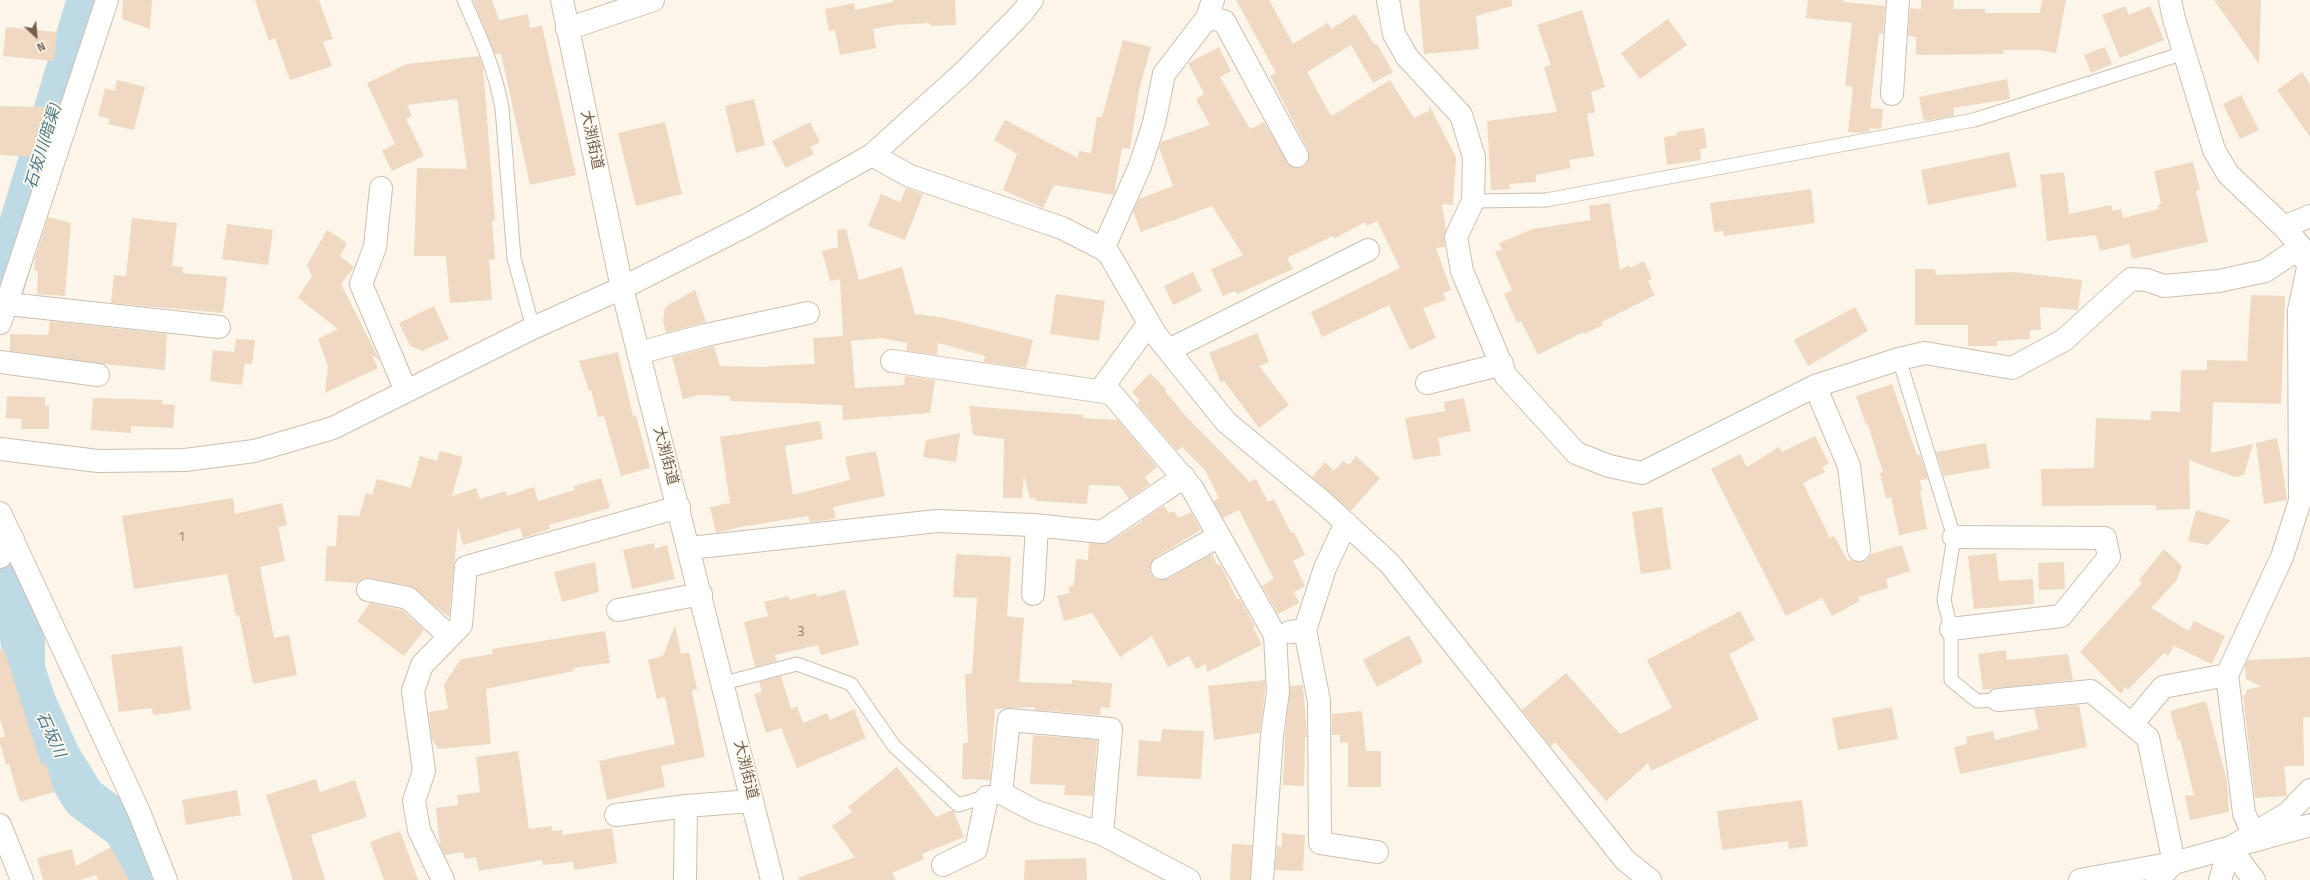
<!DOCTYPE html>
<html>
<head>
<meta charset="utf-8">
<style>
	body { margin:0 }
	#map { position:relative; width:2310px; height:880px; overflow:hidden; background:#fbf6e9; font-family:"Titillium Web",sans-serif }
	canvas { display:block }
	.north { position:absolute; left:16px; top:16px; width:40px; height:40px; -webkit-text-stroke:3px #fefaef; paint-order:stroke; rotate:154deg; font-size:11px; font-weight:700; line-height:16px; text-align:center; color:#74604e }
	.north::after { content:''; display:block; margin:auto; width:14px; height:18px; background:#74604e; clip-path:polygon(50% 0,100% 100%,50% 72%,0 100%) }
</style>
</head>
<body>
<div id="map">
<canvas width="2310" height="880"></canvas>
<div class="north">N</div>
</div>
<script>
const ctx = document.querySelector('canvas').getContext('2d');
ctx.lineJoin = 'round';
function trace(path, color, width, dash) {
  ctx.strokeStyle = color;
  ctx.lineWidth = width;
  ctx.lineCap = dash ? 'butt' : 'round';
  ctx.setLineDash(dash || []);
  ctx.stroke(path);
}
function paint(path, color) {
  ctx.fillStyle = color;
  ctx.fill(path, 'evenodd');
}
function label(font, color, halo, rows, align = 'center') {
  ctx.font = font + ' "Titillium Web","Noto Sans JP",sans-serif';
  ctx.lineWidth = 3.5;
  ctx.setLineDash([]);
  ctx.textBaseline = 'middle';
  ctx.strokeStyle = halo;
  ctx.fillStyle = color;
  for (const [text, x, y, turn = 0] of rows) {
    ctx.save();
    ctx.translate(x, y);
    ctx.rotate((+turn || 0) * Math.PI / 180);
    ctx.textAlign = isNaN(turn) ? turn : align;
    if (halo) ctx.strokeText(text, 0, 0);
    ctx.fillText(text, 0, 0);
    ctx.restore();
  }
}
const river = new Path2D(`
	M 3,284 L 89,0
	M 0,565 L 14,597 L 23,643 L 23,669 L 34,702 L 58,756 L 84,798 L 125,828 L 136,849 L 145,880`);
const building = new Path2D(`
	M 123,0 L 152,0 L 150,29 L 122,19 Z
	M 255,0 L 319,0 L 333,39 L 323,42 L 332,66 L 290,80 L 275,38 L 269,41 Z
	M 473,0 L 492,0 L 499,20 L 528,14 L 530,28 L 542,26 L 576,175 L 530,185 L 501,54 L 495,54 Z
	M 893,0 L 955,0 L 956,25 L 931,26 L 930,23 L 895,25 L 873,29 L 876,48 L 840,55 L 835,30 L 829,31 L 825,9 L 854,3 L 855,10 L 893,2 Z
	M 1236,0 L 1269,0 L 1293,44 L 1328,23 L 1331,29 L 1355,14 L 1375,45 L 1377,44 L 1393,72 L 1373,83 L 1351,45 L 1307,72 L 1330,114 L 1333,115 L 1390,80 L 1414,118 L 1428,111 L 1429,114 L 1429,105 L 1456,157 L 1453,205 L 1442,204 L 1446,229 L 1444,239 L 1445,247 L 1436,248 L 1451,290 L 1443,293 L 1446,300 L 1423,308 L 1436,338 L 1410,350 L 1389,305 L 1322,337 L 1311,312 L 1400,268 L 1377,221 L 1367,226 L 1365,222 L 1334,239 L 1333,236 L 1287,258 L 1293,269 L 1237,294 L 1235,291 L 1223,296 L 1211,269 L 1243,255 L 1212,206 L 1141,232 L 1133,211 L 1139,199 L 1173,186 L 1159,148 L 1161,142 L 1210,125 L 1196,99 L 1204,94 L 1188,63 L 1219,47 L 1231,71 L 1220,77 L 1250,129 L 1264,122 L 1290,166 L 1296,168 L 1303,167 L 1308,162 L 1308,150 L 1270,76 L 1276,73 Z
	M 1419,0 L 1512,0 L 1512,6 L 1476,16 L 1479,49 L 1424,54 Z
	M 1808,0 L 1843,0 L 1843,2 L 1885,6 L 1883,34 L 1879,34 L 1870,108 L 1883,109 L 1881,129 L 1870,128 L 1869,131 L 1861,133 L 1848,132 L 1853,87 L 1845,86 L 1852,23 L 1806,18 Z
	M 1921,0 L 1953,0 L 1954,9 L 1985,9 L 1985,13 L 2040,13 L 2042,0 L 2066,0 L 2056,53 L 2039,50 L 2003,50 L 2004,54 L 1916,55 L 1916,37 L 1908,36 L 1910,8 L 1921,9 Z
	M 2214,0 L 2261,0 L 2259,64 Z
	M 2125,6 L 2129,15 L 2150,6 L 2164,40 L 2120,58 L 2102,15 Z
	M 1582,10 L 1605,87 L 1591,92 L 1595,112 L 1587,114 L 1594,156 L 1569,160 L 1571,168 L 1536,175 L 1536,182 L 1509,184 L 1510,189 L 1491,190 L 1487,121 L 1557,112 L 1544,67 L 1551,65 L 1537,25 Z
	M 1668,19 L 1687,45 L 1640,79 L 1621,53 Z
	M 6,27 L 57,32 L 54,61 L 3,56 Z
	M 1123,40 L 1151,47 L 1139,90 L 1130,149 L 1122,148 L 1114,195 L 1054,185 L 1043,208 L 1003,190 L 1017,154 L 994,140 L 1005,120 L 1078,158 L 1079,151 L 1091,153 L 1097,117 L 1102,117 Z
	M 2105,47 L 2112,64 L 2091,73 L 2084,55 Z
	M 479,56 L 483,66 L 495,221 L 492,221 L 495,259 L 489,260 L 492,300 L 450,303 L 446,256 L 414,256 L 417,168 L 467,169 L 457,99 L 407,105 L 412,116 L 406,119 L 424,156 L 392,171 L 382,151 L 395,144 L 367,83 L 407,64 Z
	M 2302,72 L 2310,84 L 2310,137 L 2277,90 Z
	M 2007,79 L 2010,99 L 1953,108 L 1954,116 L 1924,121 L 1919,97 Z
	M 117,80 L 145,87 L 134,130 L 108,124 L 110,119 L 98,116 L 105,88 L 115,91 Z
	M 2241,95 L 2259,130 L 2240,139 L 2223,104 Z
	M 754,99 L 765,145 L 736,153 L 725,106 Z
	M 0,106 L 46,107 L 45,130 L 37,129 L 36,157 L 0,155 Z
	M 665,122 L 682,194 L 636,206 L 618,133 Z
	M 810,122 L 820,142 L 810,147 L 814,154 L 786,168 L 772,141 Z
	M 1704,128 L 1707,148 L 1700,149 L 1701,160 L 1667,165 L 1664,137 L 1677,135 L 1677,132 Z
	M 2009,152 L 2017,187 L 1928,205 L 1921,170 Z
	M 2193,162 L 2200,190 L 2196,191 L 2208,242 L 2132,259 L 2129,244 L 2100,251 L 2096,235 L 2047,241 L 2040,175 L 2064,172 L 2069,214 L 2111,205 L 2113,211 L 2121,209 L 2123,218 L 2159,209 L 2158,205 L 2161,204 L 2154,171 Z
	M 906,188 L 923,194 L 905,240 L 868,226 L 881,194 L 900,202 Z
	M 1811,189 L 1815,223 L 1724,236 L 1723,231 L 1714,232 L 1710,203 Z
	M 1610,203 L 1620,270 L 1629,265 L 1630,268 L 1644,261 L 1652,279 L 1648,281 L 1655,295 L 1602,322 L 1603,325 L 1584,334 L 1583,332 L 1538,355 L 1521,321 L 1517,323 L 1504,294 L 1512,290 L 1495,252 L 1502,249 L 1499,243 L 1533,229 L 1591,220 L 1589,206 Z
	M 48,217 L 71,223 L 65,296 L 37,294 L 38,271 L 34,270 L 35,258 Z
	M 132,218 L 177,223 L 172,266 L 183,267 L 182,273 L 227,277 L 223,313 L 111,303 L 114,275 L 126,276 Z
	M 227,224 L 273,230 L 268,265 L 222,259 Z
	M 846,229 L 859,280 L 902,267 L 915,314 L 945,318 L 1033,340 L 1026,368 L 984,362 L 985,356 L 938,343 L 937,355 L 907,351 L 907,343 L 882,338 L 851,341 L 855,388 L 904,385 L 905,376 L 935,380 L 930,413 L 843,420 L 842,405 L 730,401 L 730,396 L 699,395 L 683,399 L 672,357 L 714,346 L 720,366 L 769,367 L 769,366 L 815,364 L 813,338 L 843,336 L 840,279 L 830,281 L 822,251 L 838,247 L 837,230 Z
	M 327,230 L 347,243 L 340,256 L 354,267 L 341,284 L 380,361 L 372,355 L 378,368 L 325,393 L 328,366 L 318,339 L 338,329 L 298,298 L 312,276 L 307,265 Z
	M 1915,269 L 1935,269 L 1936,275 L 2014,272 L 2082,280 L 2078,310 L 2040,307 L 2041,330 L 2030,330 L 2030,339 L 1997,341 L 1997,346 L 1968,346 L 1968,325 L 1915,325 Z
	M 1193,272 L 1202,291 L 1173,305 L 1164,286 Z
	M 695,290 L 706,322 L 666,333 L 663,321 L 665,307 Z
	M 1056,294 L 1105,301 L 1099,341 L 1050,334 Z
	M 2251,295 L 2285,296 L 2281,404 L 2213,402 L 2211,453 L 2253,444 L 2244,475 L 2235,477 L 2189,460 L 2190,509 L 2156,510 L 2156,505 L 2042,506 L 2041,469 L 2094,468 L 2096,418 L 2151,420 L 2151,411 L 2180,412 L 2181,370 L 2207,370 L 2207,360 L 2247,361 Z
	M 434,306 L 449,339 L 422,351 L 410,346 L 399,323 Z
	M 1855,307 L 1868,331 L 1808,366 L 1794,340 Z
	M 50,321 L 167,334 L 165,370 L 104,364 L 10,351 L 10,334 L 48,335 Z
	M 1257,333 L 1269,362 L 1259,366 L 1289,405 L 1259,428 L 1224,381 L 1221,383 L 1209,353 Z
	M 236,339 L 255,340 L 252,364 L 245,363 L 242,385 L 210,381 L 213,350 L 234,352 Z
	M 618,352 L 633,416 L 636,416 L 650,468 L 621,476 L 604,416 L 598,417 L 591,390 L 589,391 L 579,361 Z
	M 1150,373 L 1166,389 L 1165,391 L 1183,413 L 1250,482 L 1256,479 L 1268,502 L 1274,499 L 1291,533 L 1294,532 L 1305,555 L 1293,561 L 1305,586 L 1294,592 L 1299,603 L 1278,614 L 1262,586 L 1274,579 L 1239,510 L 1223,518 L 1213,501 L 1219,498 L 1205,470 L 1182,447 L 1177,451 L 1137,404 L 1140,400 L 1132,392 Z
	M 1892,384 L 1917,455 L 1920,455 L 1928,479 L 1920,480 L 1922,491 L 1920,491 L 1927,529 L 1899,535 L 1891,497 L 1886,498 L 1880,473 L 1883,472 L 1868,425 L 1866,425 L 1856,396 Z
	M 7,396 L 45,397 L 45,406 L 49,406 L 49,429 L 21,429 L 22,419 L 6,418 Z
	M 93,398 L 162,400 L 162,404 L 175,405 L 173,428 L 131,426 L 131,433 L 91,430 Z
	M 1464,398 L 1471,431 L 1438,438 L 1441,455 L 1413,460 L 1405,418 L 1445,411 L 1444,402 Z
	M 969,406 L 1083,415 L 1083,418 L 1118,420 L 1157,467 L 1145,477 L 1150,484 L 1129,499 L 1120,486 L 1089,485 L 1087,504 L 1036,501 L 1036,498 L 1030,498 L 1024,476 L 1022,498 L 1003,498 L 1004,439 L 973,435 Z
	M 820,421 L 823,439 L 785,446 L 793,495 L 850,480 L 845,457 L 876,451 L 885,496 L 833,507 L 836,518 L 827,520 L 810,522 L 808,516 L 740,527 L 716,533 L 710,507 L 730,503 L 720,437 Z
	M 960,433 L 956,462 L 923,457 L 926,440 Z
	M 1815,436 L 1829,463 L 1822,467 L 1825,472 L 1803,483 L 1830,538 L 1834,536 L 1848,561 L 1852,560 L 1860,562 L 1867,560 L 1871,554 L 1902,545 L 1910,571 L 1886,579 L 1888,588 L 1858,597 L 1860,601 L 1832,616 L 1822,598 L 1786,616 L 1711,469 L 1740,454 L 1747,467 L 1779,447 L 1782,452 Z
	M 2277,438 L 2282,464 L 2287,500 L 2264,504 L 2256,443 Z
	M 1986,443 L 1990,468 L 1944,476 L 1936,452 Z
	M 440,451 L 463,457 L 452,496 L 476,488 L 480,499 L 506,491 L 507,496 L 534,487 L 538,501 L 575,490 L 574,486 L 601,478 L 610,508 L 549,525 L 550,529 L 523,538 L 520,528 L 463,545 L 458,527 L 449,617 L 410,586 L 370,578 L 364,578 L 358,583 L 325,581 L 327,546 L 336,546 L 338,515 L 359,516 L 366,493 L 372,495 L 377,479 L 411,488 L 420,456 L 437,461 Z
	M 1356,456 L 1380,478 L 1351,511 L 1312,477 L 1325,462 L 1334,471 L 1343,461 L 1349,465 Z
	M 233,498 L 235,514 L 282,503 L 287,525 L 278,527 L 285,561 L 260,567 L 274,638 L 289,635 L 297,675 L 253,684 L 239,615 L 236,616 L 227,574 L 134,589 L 122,516 Z
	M 1164,506 L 1169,513 L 1174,511 L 1178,518 L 1191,512 L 1201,530 L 1156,557 L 1150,567 L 1151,574 L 1156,579 L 1168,579 L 1212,554 L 1217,565 L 1220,564 L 1237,599 L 1239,598 L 1255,626 L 1253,627 L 1262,645 L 1207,672 L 1206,664 L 1196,669 L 1189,656 L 1168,667 L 1152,636 L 1120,657 L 1092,613 L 1064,621 L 1057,596 L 1070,593 L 1068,587 L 1074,585 L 1076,559 L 1088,560 L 1089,543 L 1101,544 L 1109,542 L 1143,521 L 1142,520 Z
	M 1662,507 L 1671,569 L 1641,574 L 1632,512 Z
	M 2196,510 L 2231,520 L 2208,545 L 2188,541 Z
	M 654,543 L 655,549 L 667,545 L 675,579 L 632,589 L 623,550 Z
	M 2164,549 L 2182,566 L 2176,581 L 2151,608 L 2189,631 L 2194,621 L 2225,636 L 2212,664 L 2174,646 L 2168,656 L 2164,653 L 2128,690 L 2125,687 L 2121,694 L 2080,652 L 2142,583 L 2139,580 Z
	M 1996,553 L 1999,581 L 2033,579 L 2034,604 L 1974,609 L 1968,556 Z
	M 956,554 L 1011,557 L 1007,616 L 1024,618 L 1019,682 L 1072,684 L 1072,680 L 1112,683 L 1110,708 L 1101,707 L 1100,715 L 1035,710 L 1035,707 L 995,709 L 990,780 L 962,779 L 963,743 L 968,743 L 965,674 L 972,674 L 977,598 L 953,597 Z
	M 595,562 L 599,592 L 562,602 L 554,572 Z
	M 2064,562 L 2065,589 L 2039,590 L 2038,563 Z
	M 845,590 L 859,645 L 821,655 L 818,645 L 775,655 L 777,661 L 755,667 L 744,622 L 768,616 L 764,602 L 789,596 L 789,600 L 816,593 L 817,597 Z
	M 370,603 L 402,610 L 424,630 L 404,656 L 357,621 Z
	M 1740,611 L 1755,640 L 1729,654 L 1759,719 L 1651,771 L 1648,763 L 1606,801 L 1555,742 L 1551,747 L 1522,710 L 1566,673 L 1620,734 L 1672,708 L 1647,660 Z
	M 675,625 L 681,654 L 689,652 L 697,689 L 692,691 L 705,757 L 661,766 L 665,787 L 607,800 L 599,761 L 675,744 L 665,697 L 657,699 L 648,660 L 663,656 Z
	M 605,631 L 610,663 L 573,668 L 574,671 L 486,689 L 491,744 L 438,749 L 432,739 L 429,712 L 448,709 L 444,684 L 461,659 L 493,654 L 492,649 Z
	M 1409,635 L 1423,662 L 1377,687 L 1363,660 Z
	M 182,646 L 191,710 L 153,715 L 152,708 L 119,712 L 111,655 Z
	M 4,649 L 41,764 L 46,763 L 54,792 L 20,802 L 9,764 L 6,765 L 0,743 L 0,738 L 5,736 L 0,720 L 0,650 Z
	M 2006,650 L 2007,660 L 2068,654 L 2073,680 L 1983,690 L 1978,654 Z
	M 2310,657 L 2310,717 L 2303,718 L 2304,766 L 2284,766 L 2287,796 L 2255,798 L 2243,695 L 2246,695 L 2246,690 L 2261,686 L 2246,679 L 2245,665 L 2248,660 Z
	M 781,676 L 791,709 L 797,706 L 803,723 L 827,713 L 830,720 L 854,709 L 866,738 L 797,768 L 781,728 L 766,733 L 754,694 L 762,692 L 759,682 Z
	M 1265,680 L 1265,690 L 1260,733 L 1214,740 L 1208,686 Z
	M 1303,685 L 1307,737 L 1305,737 L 1304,786 L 1283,785 L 1285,736 L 1290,686 Z
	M 2206,701 L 2227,781 L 2229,812 L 2190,820 L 2185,796 L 2194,795 L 2180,739 L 2178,740 L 2170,711 Z
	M 2079,705 L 2087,747 L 1960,774 L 1954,747 L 1967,744 L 1966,737 L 1993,731 L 1995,740 L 2039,729 L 2034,709 Z
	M 1892,707 L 1898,739 L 1838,750 L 1832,718 Z
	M 1362,711 L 1366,751 L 1381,751 L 1381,787 L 1348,787 L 1348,742 L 1340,743 L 1340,735 L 1332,735 L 1332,714 Z
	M 1162,729 L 1204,731 L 1201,779 L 1137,776 L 1139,740 L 1161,742 Z
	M 1033,735 L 1097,740 L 1093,796 L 1064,795 L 1065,785 L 1030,784 Z
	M 518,751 L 529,829 L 552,826 L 552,831 L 562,830 L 562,835 L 612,828 L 617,863 L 574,870 L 573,862 L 543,865 L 542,860 L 479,871 L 476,857 L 465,859 L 463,852 L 445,855 L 440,846 L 436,808 L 458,805 L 457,795 L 480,792 L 476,757 Z
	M 897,767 L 936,817 L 952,810 L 954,812 L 964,837 L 922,854 L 924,859 L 892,873 L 896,880 L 799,880 L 798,878 L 855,857 L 832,826 L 852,812 L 848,807 Z
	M 316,779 L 320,792 L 355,780 L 367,817 L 311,835 L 325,880 L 293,880 L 266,795 Z
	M 237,790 L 241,815 L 186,825 L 182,800 Z
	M 1802,800 L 1808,846 L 1789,849 L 1788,841 L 1722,850 L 1717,811 Z
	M 400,831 L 418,880 L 384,880 L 370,842 Z
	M 1282,833 L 1305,835 L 1303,871 L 1275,870 L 1277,846 L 1282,847 Z
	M 1232,844 L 1252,845 L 1250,880 L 1230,880 Z
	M 111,847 L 129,880 L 98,880 L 96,875 L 80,880 L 43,880 L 37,858 L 72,849 L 76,866 Z
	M 1086,858 L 1087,880 L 1024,880 L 1025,860 Z`);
const service = new Path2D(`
	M 464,0 C 480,36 495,69 502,108 L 514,258 L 533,328
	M 1473,201 L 1546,200 L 1974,120 L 2184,53
	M 1899,359 L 1954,537 L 1944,600 L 1951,629 L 1951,680 L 1977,701 L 1998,700
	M 724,683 L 797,664 L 851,684 L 894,746 L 958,805 L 992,795`);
const minor = new Path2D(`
	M 1388,0 L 1394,34 L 1407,57 L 1461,115 L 1474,157 L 1473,201 L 1456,237 L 1462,271 L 1506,376 L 1576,453 L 1609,466 L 1642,473 L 1815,386 L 1899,359 L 1925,353 L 2012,368 L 2064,340 L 2131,279 L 2147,280 L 2164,286 L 2219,281 L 2265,271 L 2301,247
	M 2170,0 L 2174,19 L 2214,150 L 2228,174 L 2284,227 L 2301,247 L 2305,260
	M 1207,18 L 1224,21 L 1297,156
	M 567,29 L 653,0
	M 1892,94 L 1898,0
	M 872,155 L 910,176 L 1062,228 L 1103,249 L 1109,254 L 1156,335 L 1226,422 L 1324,503 L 1390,564 L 1625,860 L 1650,880
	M 381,188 L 375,247 L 361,284 L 406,391
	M 2284,227 L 2310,216
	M 1103,249 L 1140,166 L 1154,123 L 1164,74 L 1207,18 L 1213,0
	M 8,304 L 219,327
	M 0,323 L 107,0
	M 1169,350 L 1368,250
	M 638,353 L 706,335 L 808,313
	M 892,361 L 1111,393 L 1192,488 L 1275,635 L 1278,691 L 1272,736 L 1262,880
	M 0,362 L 98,375
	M 1427,383 L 1502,364
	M 1815,386 L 1849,466 L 1859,550
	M 1100,391 L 1149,323
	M 0,513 L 139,812 L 166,880
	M 690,548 L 937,521 L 1033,525 L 1102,532 L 1184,477
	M 0,557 L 13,539
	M 1162,568 L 1219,536
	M 368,590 L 408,598 L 449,636
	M 1033,594 L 1037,526
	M 618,610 L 701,594
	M 1951,629 L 2061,616 L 2109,557 L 2105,538 L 1954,537
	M 1305,630 L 1319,701 L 1320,843 L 1377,852
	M 1290,632 L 1305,630 L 1325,568 L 1346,523
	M 2227,675 L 2282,557 L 2300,501 L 2299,310 L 2308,268
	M 1998,700 L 2091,691 L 2148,738 L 2174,863 L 2157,880
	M 2132,724 L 2163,687 L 2227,675 L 2244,813 L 2253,834
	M 616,815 L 686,806
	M 0,825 L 22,880
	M 1102,834 L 1111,729 L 1009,720 L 1001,793 L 1035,811 L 1102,834 L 1189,880
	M 2230,848 L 2254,880
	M 943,865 L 976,849 L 987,797
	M 443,880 L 419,830 L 414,801 L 424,771 L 413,691 L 422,665 L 461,625 L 466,567 L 679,507
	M 685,880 L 686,806 L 752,801
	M 2080,880 L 2174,863 L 2310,825
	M 2220,880 L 2230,848 L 2288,813 L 2310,790`);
const tertiary = new Path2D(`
	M 562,0 L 622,288 L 772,880
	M 0,449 L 98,461 L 185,460 L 254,451 L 333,428 L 533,328 L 622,288 L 749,224 L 872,155 L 965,71 L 1022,13 L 1032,0`);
const numberNames = [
	["1",182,538],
	["3",801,633]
];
const streetNames = [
	["大渕街道",591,140,78],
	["大渕街道",665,456,75],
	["大渕街道",745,770,76]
];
const waterNames = [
	["石坂川(暗渠)",44,147,-73],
	["石坂川",50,735,65]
];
trace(river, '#bedae4', 44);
paint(building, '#efd9c3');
trace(service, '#cdbfb0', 15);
trace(minor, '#cdbfb0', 24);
trace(tertiary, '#cdbfb0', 24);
trace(service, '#fff', 13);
trace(minor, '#fff', 22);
trace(tertiary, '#fff', 22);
label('13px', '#937e6b', null, numberNames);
label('15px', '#74604e', '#fefaef', streetNames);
label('italic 16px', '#4c7a8c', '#fefaef', waterNames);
</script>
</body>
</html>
